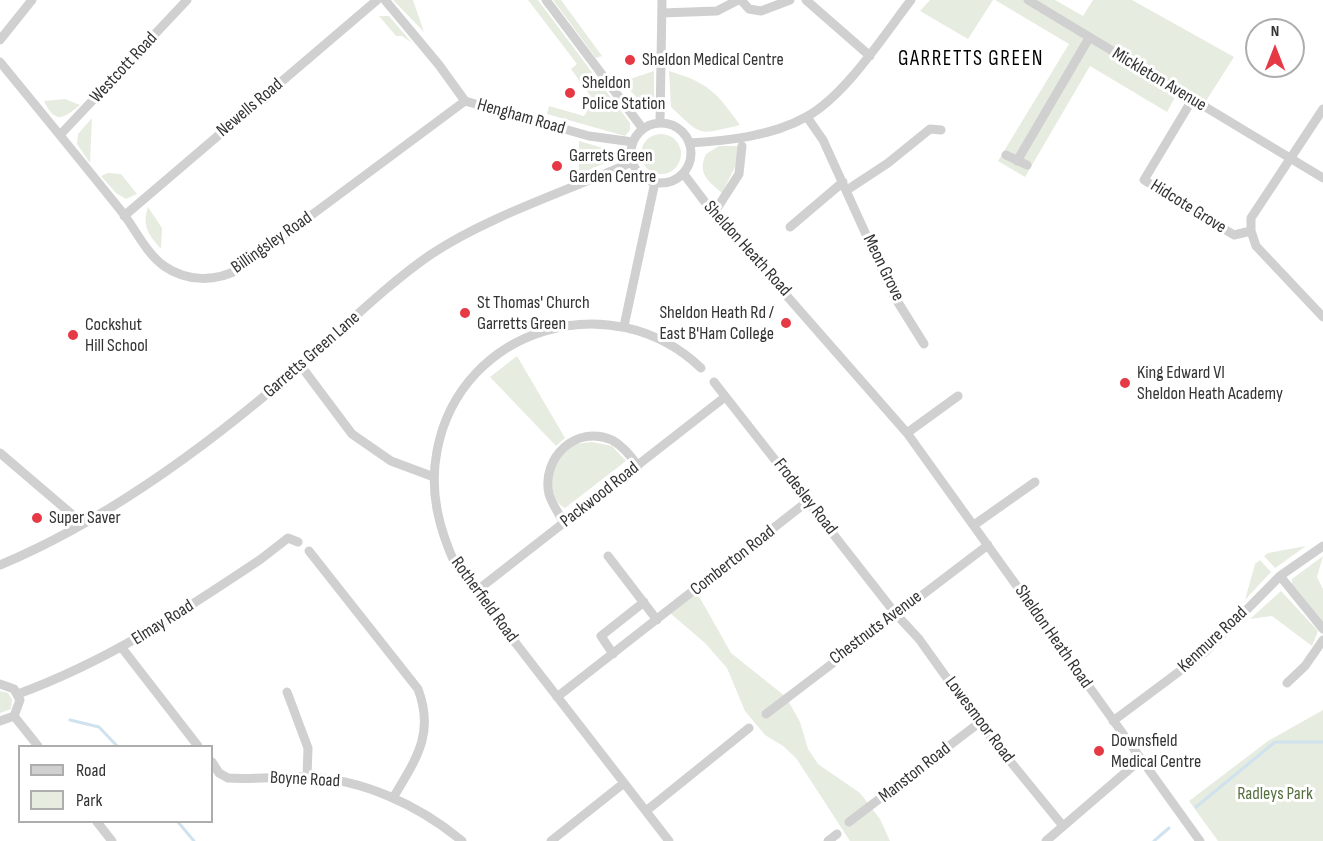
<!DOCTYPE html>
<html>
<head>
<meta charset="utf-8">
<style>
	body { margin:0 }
	#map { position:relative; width:1323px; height:841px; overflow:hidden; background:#fff; font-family:"Sofia Sans Condensed",sans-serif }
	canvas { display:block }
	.legend { position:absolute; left:18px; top:745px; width:195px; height:78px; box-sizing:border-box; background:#fff; border:2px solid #adadad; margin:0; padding:8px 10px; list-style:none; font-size:18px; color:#333 }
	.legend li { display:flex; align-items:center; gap:12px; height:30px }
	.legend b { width:30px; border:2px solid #adadad }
	.north { position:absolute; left:1245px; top:18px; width:60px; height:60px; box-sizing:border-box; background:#fff; border:2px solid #adadad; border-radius:50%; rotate:0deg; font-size:16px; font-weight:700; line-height:24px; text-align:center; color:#333 }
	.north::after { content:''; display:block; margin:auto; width:21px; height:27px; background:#e63946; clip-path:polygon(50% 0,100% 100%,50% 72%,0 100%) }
</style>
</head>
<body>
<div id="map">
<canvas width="1323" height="841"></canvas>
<ul class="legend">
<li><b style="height:8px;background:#d0d0d0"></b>Road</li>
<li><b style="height:16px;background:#e6ecdf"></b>Park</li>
</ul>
<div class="north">N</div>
</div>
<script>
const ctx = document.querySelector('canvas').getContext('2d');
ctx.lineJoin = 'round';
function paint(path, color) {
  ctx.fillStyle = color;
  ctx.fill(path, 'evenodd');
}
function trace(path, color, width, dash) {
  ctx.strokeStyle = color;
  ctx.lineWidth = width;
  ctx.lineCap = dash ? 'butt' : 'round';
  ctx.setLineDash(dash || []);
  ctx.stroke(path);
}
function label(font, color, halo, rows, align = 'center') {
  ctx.font = font + ' "Sofia Sans Condensed",sans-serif';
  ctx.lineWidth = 6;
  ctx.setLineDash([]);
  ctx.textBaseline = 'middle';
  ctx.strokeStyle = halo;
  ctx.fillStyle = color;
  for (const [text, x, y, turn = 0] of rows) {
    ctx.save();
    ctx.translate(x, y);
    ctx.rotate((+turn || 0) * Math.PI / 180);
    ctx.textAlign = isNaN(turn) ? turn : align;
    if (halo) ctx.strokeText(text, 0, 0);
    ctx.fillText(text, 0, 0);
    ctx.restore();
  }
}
const green = new Path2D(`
	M 393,0 L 413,0 L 424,32 Z
	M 528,0 L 538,0 L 630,123 L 630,130 L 625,136 L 547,114 L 549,106 L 584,116 L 594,101 L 571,69 L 577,64 Z
	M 553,0 L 561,0 L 602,56 L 596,58 Z
	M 930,0 L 993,0 L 968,39 L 920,11 Z
	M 995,0 L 1055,0 L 1083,16 L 1093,0 L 1132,0 L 1234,57 L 1206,101 L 1181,86 L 1167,112 L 1090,66 L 1025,177 L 998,161 L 1069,44 Z
	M 389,16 L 412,43 L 402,36 L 396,36 L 379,16 Z
	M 654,71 L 654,109 L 651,111 L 621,82 Z
	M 669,71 C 709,83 716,92 740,125 C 697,135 703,137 671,107 Z
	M 65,99 L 80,105 C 63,119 55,124 44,101 Z
	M 92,118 L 90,163 L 77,144 L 78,134 Z
	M641 154a20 20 0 1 1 40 0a20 20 0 1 1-40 0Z
	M 579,141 L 617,152 L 617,158 L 579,174 Z
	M 719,146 L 739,146 L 736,165 L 722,193 C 708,181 697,173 706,154 Z
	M 108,173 L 121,174 L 137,194 L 126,199 L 116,193 L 101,176 Z
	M 148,207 L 162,228 L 161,249 C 148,234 142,226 148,207 Z
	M 517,356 L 565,438 L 556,446 L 490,377 Z
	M 592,442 L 612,446 L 626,461 L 565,508 C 545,497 551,464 566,450 C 573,443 583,443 592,442 Z
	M 1306,546 L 1275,568 L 1264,556 L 1268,553 Z
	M 1323,556 L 1317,577 L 1323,589 L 1323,623 L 1292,584 L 1292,579 Z
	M 1260,560 L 1271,572 L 1245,600 L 1255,564 Z
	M 696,591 L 731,653 L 786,697 L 800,722 L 808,749 L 818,764 L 860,793 L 880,819 L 890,841 L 850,841 L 796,758 L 783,746 L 765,735 L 745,711 L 727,668 L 705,643 L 670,613 Z
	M 1281,591 L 1318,631 L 1312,646 L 1272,616 L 1250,619 Z
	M 0,691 L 8,693 L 12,699 L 11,709 L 0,713 Z
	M 1323,710 L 1323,841 L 1218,841 L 1189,801 L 1268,741 Z`);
const stream = new Path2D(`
	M 70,720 L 99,727 L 117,746
	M 1196,807 L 1275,742 L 1323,742
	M 178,822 L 194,841
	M 1154,841 L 1169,828`);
const minor = new Path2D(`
	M 385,0 L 439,65 L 465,101 L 589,136 L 633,142
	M 546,0 L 643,129
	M 741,0 L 749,9 L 761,11 L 790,0
	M 806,0 L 870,56
	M 1028,0 L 1323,178
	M 662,13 L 717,11 L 738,0
	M 0,40 L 32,0
	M 0,62 C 41,112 82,162 122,212 C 136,230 146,253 164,266 C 187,282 216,282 239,269 L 465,101
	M 1192,100 L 1144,180 L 1234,235 L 1251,231
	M 1323,109 L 1251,218 L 1251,231 L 1256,246 L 1323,317
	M 807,117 L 823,140 L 894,296 L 924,344
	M 660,123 L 662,0
	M631 153a30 30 0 1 1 60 0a30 30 0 1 1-60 0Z
	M 60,135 L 187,0
	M 689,143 C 727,141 772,136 806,117 C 845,96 884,35 911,0
	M 1006,155 L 1027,165
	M 1017,161 L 1089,38
	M 683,173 L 708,206 L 907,433 L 1200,841
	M 847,190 L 888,163 L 930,129 L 941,130
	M 714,213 L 739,174 L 742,146
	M 124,216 L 377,0
	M 790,227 L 843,182
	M 624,326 L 655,182
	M 301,366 L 352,434 L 391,461 L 434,477
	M 714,382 L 895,613 L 919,639 L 979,723 L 1063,826
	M 907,433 L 958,396
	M 0,453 L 82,523
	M 564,523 C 559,514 552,504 549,494 C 541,458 576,424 612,440 C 623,446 631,456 638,466
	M 974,525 L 1035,482
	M 309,551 L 418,689 C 435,734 416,759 393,798
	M 608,556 L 657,620
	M 0,565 C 108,520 214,441 302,364 C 344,328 384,287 430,255 C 488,216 568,191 632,162
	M 1280,576 L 1323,629
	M 475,592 L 725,397
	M 122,648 L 198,746
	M 613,654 L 601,636 L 644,602
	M 1287,683 L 1305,666 L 1323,640
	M 0,684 L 14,689 L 20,700 L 14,716 L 0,721
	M 287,692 L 308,748 L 307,777
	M 18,694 C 108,661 182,612 261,559 L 288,538 L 298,542
	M 557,697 L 808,501
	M 766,714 L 988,545
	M 14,716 L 38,746
	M 1113,721 L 1204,653 L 1280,576 L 1323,546
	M 212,762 L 219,773 L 228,778 C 254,780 280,776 307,777 C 362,779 419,805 462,841
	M 646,811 L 749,728
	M 97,822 L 112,841
	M 849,822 L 979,723
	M 551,841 L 624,783
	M 669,841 L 456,566 C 439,529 429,492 437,451 C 460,327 612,283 701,368
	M 828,841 L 837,834
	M 1046,841 L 1140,760`);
const markers = [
	[630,60,6,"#e63946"],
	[570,93,6,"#e63946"],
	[557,166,6,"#e63946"],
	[465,313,6,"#e63946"],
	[786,323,6,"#e63946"],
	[73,335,6,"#e63946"],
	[1125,383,6,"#e63946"],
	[37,518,6,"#e63946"],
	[1099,751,6,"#e63946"]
];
const poiNames = [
	["Sheldon Medical Centre",642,60],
	["Sheldon",582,83],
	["Police Station",582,104],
	["Garrets Green",569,156],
	["Garden Centre",569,177],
	["St Thomas' Church",477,303],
	["Garretts Green",477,324],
	["Sheldon Heath Rd /",774,313,"right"],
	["East B'Ham College",774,334,"right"],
	["Cockshut",85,325],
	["Hill School",85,346],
	["King Edward VI",1137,373],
	["Sheldon Heath Academy",1137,394],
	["Super Saver",49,518],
	["Downsfield",1111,741],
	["Medical Centre",1111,762]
];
const streetNames = [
	["Westcott Road",124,68,-47],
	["Mickleton Avenue",1159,80,31],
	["Newells Road",250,108,-40],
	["Hengham Road",521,117,16],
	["Hidcote Grove",1188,207,32],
	["Billingsley Road",272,243,-35],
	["Sheldon Heath Road",747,249,48],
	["Meon Grove",883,268,64],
	["Garretts Green Lane",312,355,-41],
	["Packwood Road",600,495,-38],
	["Frodesley Road",805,497,52],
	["Comberton Road",733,561,-38],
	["Rotherfield Road",484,600,54],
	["Elmay Road",163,623,-32],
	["Chestnuts Avenue",876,628,-37],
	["Sheldon Heath Road",1053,637,55],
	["Kenmure Road",1213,640,-43],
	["Lowesmoor Road",979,720,53],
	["Manston Road",915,773,-38],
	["Boyne Road",305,780,3]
];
const parkNames = [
	["Radleys Park",1275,794]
];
const quarterNames = [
	["GARRETTS GREEN",971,60]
];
paint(green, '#e6ecdf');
trace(stream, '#cfe2ee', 3);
trace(minor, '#d0d0d0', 9);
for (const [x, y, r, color] of markers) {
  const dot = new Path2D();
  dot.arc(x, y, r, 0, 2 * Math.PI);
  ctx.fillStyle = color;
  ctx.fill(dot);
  trace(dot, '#fff', 2);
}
label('18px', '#333', '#fff', poiNames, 'left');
label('18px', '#333', '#fff', streetNames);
label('18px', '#56703f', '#fff', parkNames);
ctx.letterSpacing = '1.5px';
label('21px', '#000', '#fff', quarterNames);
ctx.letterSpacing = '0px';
</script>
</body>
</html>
